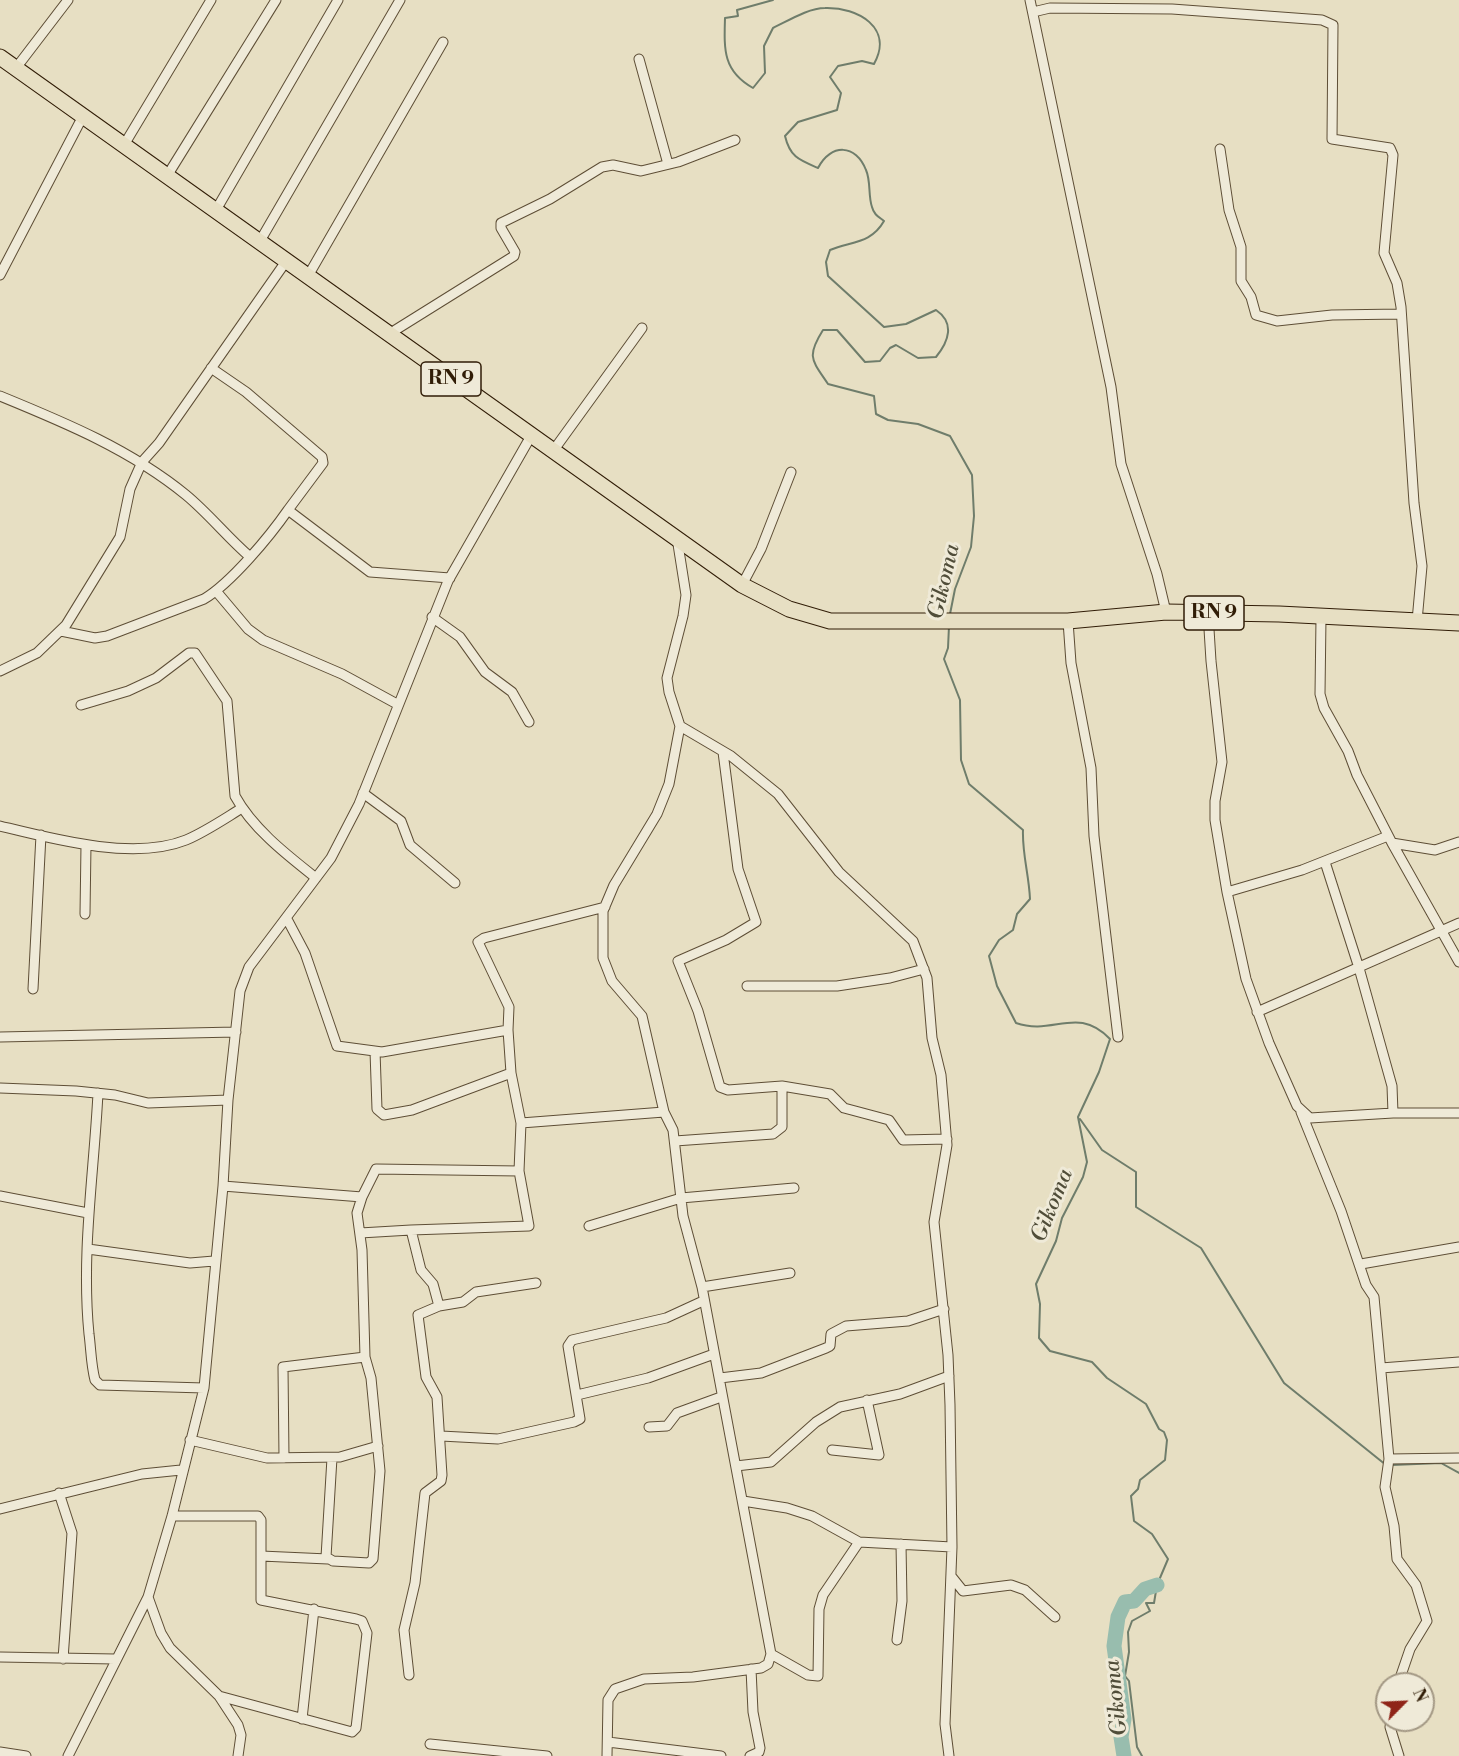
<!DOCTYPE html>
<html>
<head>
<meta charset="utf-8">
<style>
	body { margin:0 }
	#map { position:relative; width:1459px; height:1756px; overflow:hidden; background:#e7dfc3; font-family:"Libre Bodoni",serif }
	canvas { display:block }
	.north { position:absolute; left:1375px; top:1672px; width:60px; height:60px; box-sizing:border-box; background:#efead8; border:2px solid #a39884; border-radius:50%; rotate:66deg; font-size:16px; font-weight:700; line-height:24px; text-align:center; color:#311d07 }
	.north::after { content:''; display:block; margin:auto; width:21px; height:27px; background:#8f2418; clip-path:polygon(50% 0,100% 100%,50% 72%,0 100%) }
</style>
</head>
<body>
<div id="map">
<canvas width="1459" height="1756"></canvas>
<div class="north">N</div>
</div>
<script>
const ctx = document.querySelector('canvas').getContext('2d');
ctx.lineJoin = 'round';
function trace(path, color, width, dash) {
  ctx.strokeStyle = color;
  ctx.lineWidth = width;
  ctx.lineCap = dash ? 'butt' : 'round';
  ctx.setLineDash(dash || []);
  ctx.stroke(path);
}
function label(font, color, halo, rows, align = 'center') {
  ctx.font = font + ' "Libre Bodoni",serif';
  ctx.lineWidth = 6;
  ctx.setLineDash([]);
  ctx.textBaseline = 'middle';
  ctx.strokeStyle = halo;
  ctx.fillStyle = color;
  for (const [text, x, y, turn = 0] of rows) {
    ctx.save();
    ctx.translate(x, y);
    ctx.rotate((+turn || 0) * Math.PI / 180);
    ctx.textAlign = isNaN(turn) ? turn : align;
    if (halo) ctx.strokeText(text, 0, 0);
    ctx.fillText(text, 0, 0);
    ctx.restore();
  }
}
const stream = new Path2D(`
	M 773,0 L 737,10 L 738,16 L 725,18 C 724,50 723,71 753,88 L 765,73 L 764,46 L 773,28 C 788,21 808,8 825,8 C 858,7 894,28 874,64 L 862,61 L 838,66 L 830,77 L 841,93 L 837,110 L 798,122 L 785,136 C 790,157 799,160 818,168 C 831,143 856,144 866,170 C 871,181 868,196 872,207 C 874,215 879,217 884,221 C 871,244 851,241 830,250 L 826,262 L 828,276 L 884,327 L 906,324 L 936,310 C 955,323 949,341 936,357 L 918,358 L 896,345 L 890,348 L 880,361 L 865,362 L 837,330 L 823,330 C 806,357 812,360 828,384 L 874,396 L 876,414 L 888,420 L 918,424 L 950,436 L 972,475 L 974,516 L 971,547 L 955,589 L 950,614
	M 949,626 L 948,648 L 944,659 L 960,700 L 961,760 L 969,784 L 1023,830 C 1022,853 1029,875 1030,899 L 1017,914 L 1013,930 L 999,940 L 989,956 L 997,986 L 1016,1023 C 1054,1036 1077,1005 1110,1039 L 1099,1072 L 1078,1117 L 1087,1162 L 1083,1177 L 1062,1218 L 1056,1241 L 1036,1284 L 1040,1304 L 1039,1338 L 1050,1351 L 1092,1362 L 1107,1378 L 1146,1404 L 1159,1429 L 1164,1432 L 1167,1440 L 1165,1460 L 1140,1480 L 1138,1489 L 1131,1496 L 1134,1521 L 1152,1534 L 1168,1559 L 1157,1585 L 1154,1603 L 1146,1603 L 1150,1611 L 1132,1621 L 1128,1632 L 1129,1652 L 1125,1676 L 1129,1681 L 1137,1747 L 1142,1756
	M 1080,1119 L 1102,1150 L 1136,1172 L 1136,1207 L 1201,1248 L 1284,1383 L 1386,1465
	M 1392,1465 L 1441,1463 L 1459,1473`);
const river = new Path2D(`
	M 1124,1756 L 1121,1737 L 1124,1719 L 1114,1646 L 1118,1617 L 1125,1602 L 1134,1601 L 1145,1589 L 1157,1585`);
const street = new Path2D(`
	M 1030,0 L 1111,387 L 1121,464 L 1157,574 L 1166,612
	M 1033,12 L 1050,8 L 1172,9 L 1322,20 L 1333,25 L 1332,139 L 1390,148 L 1393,155 L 1384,253 L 1397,283 L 1401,307 L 1414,503 L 1422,566 L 1417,621
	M 639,59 L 668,164
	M 16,68 L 68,0
	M 124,145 L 211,0
	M 1220,149 L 1229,210 L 1241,247 L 1241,281 L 1251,297 L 1256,315 L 1277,321 L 1332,315 L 1401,314
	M 167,176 L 276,0
	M 216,210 L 338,0
	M 260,241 L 400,0
	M 0,275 L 83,116
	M 308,276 L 443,42
	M 389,334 L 514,256 L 515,252 L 501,228 L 501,223 L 550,199 L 602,167 L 613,165 L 641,171 L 678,162 L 735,140
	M 211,368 L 246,392 L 322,457 L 323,463 L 288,510
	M 0,396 C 66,423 131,450 186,495 C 209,514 227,537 249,556
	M 553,451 L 642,328
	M 677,538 L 686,595 L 683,616 L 667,678 L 669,692 L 680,726 L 731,756 L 778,794 L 839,872 L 913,941 L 927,978 L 932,1038 L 941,1075 L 947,1145 L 934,1222 L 948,1355 L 950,1405 L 952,1547 L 945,1724 L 949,1756
	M 742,585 L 761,549 L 791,472
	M 216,591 L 248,629 L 263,640 L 342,674 L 397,704
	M 1208,613 L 1211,661 L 1222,762 L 1215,801 L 1215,820 L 1227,892 L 1246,979 L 1269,1043 L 1297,1106 L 1310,1118 L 1393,1113 L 1459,1113
	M 432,617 L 460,637 L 485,672 L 512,692 L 529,722
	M 1321,618 L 1320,694 L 1324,708 L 1348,751 L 1357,775 L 1392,843 L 1459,962
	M 1068,621 L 1071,663 L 1091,768 L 1094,836 L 1118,1037
	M 61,631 L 95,638 L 107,636 L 204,599 C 231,583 270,536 288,510 L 370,572 L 450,578
	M 0,671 L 37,653 L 66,625 L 120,537 L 130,489 L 142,462 L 159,443 L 287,260
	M 81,705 L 128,691 L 156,678 L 189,653 L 195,653 L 227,701 L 235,796 C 253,829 287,855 316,878
	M 363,793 L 401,821 L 410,845 L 455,883
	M 0,826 C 53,839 134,861 186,840 C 205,832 224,819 242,808
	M 1392,843 L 1435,850 L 1459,842
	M 1325,862 L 1359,968 L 1392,1086 L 1393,1113
	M 1227,892 L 1302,870 L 1388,836
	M 85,914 L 86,845
	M 287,919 L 305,953 L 337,1046 L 382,1052 L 508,1030
	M 747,986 L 837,986 L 890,978 L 924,969
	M 33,989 L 41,835
	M 1257,1012 L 1459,923
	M 0,1037 L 236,1032
	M 375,1051 L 377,1109 L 384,1115 L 412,1110 L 511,1073 L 508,1030 L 509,1007 L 478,942 L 484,938 L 605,907
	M 511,1073 L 521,1123
	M 782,1086 L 830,1094 L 844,1108 L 889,1120 L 903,1140 L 947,1139
	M 0,1088 L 76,1091 L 115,1095 L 148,1103 L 228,1100
	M 98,1093 C 94,1173 81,1253 89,1334 C 91,1349 91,1365 95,1380 L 100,1385 L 204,1388
	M 1301,1112 L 1341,1211 L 1366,1285 L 1374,1297 L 1389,1459 L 1385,1487 L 1394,1526 L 1397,1559 L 1416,1585 L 1427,1621 L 1410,1649 L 1398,1684
	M 675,1141 L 773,1134 L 782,1127 L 782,1086 L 728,1090 L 720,1087 L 698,1011 L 678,961 L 726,940 L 756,922 L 738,869 L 723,752
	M 223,1186 L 362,1197 L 357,1213 L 362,1250 L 365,1357 L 371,1378 L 380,1471 L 373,1559 L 369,1563 L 333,1561 L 326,1557 L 332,1458
	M 0,1196 L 88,1213
	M 362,1197 L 376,1169 L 519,1171 L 521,1123 L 664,1112
	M 589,1226 L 681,1198 L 794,1188
	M 411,1230 L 529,1226 L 519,1171
	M 360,1233 L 411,1230 L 421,1270 L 433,1284 L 439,1306 L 418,1315 L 426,1377 L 437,1397 L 442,1475 L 441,1481 L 425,1493 L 415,1583 L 404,1630 L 409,1675
	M 88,1249 L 190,1263 L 214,1261
	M 1361,1264 L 1459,1247
	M 702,1287 L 790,1273
	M 439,1306 L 463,1302 L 476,1292 L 536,1283
	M 1381,1368 L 1459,1362
	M 720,1378 L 761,1373 L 826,1348 L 830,1346 L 831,1334 L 846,1326 L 908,1321 L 944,1309
	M 577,1395 L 648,1378 L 714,1354
	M 649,1427 L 667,1426 L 677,1413 L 721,1397
	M 441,1436 L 498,1439 L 574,1422 L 580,1419 L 568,1346 L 572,1340 L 666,1318 L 703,1301
	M 190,1440 L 267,1458 L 340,1457 L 378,1446
	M 832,1450 L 879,1455 L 867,1400
	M 284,1458 L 283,1367 L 365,1357
	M 1389,1459 L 1459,1458
	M 736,1466 L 771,1462 L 816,1422 L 840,1407 L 900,1394 L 949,1376
	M 59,1493 L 72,1533 L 63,1659
	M 743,1501 L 787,1508 L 812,1516 L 859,1542 L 952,1547
	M 0,1509 L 142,1474 L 181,1470
	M 172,1516 L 258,1516 L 261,1520 L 261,1600 L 356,1619 L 362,1621 L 367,1633 L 356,1728 L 352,1732 L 219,1696
	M 261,1556 L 328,1559
	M 951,1576 L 963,1591 L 1011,1585 L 1025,1590 L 1055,1617
	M 897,1640 L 902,1601 L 901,1544
	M 771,1654 L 808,1675 L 818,1676 L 819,1609 L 823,1595 L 859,1542
	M 0,1657 L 115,1659
	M 302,1719 L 314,1609
	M 1391,1720 L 1390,1727 L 1399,1756
	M 608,1742 L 721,1756
	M 430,1744 L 547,1756
	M 0,1752 L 26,1756
	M 68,1756 L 148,1597
	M 238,1756 L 241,1735 L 238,1725 L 219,1696 L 170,1648 L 161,1633 L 148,1597 L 172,1516 L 204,1388 L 223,1186 L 228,1100 L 240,991 L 249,967 L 331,858 L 359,804 L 448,581 L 531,436
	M 607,1756 L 608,1700 L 615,1689 L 644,1679 L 693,1677 L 761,1668 L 768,1664 L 771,1654 L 702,1287 L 683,1216 L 673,1130 L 664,1112 L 642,1016 L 612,981 L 603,958 L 603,911 L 614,885 L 657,814 L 669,784 L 680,726
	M 750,1756 L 759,1752 L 760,1748 L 753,1712 L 751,1669`);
const primary = new Path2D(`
	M 0,57 L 742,585 L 789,609 L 830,621 L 1068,621 L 1166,612 L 1279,614 L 1459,623`);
const shields = [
	[451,379,60],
	[1214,613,60]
];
const shieldNames = [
	["RN 9",451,379],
	["RN 9",1214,613]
];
const waterNames = [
	["Gikoma",945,582,-77],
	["Gikoma",1053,1206,-68],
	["Gikoma",1117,1698,-96]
];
trace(stream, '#6f7d6b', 2);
trace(river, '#98bdae', 15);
trace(street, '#5e4e36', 11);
trace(primary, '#311d07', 17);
trace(street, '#efead8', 9);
trace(primary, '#e7dfc3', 15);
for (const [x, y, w] of shields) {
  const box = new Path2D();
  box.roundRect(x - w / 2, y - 17, w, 34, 4.5);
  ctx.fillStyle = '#efead8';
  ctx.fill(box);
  trace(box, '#311d07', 1.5);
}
label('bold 20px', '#311d07', null, shieldNames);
label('italic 22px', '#504d39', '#efead8', waterNames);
</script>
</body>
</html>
